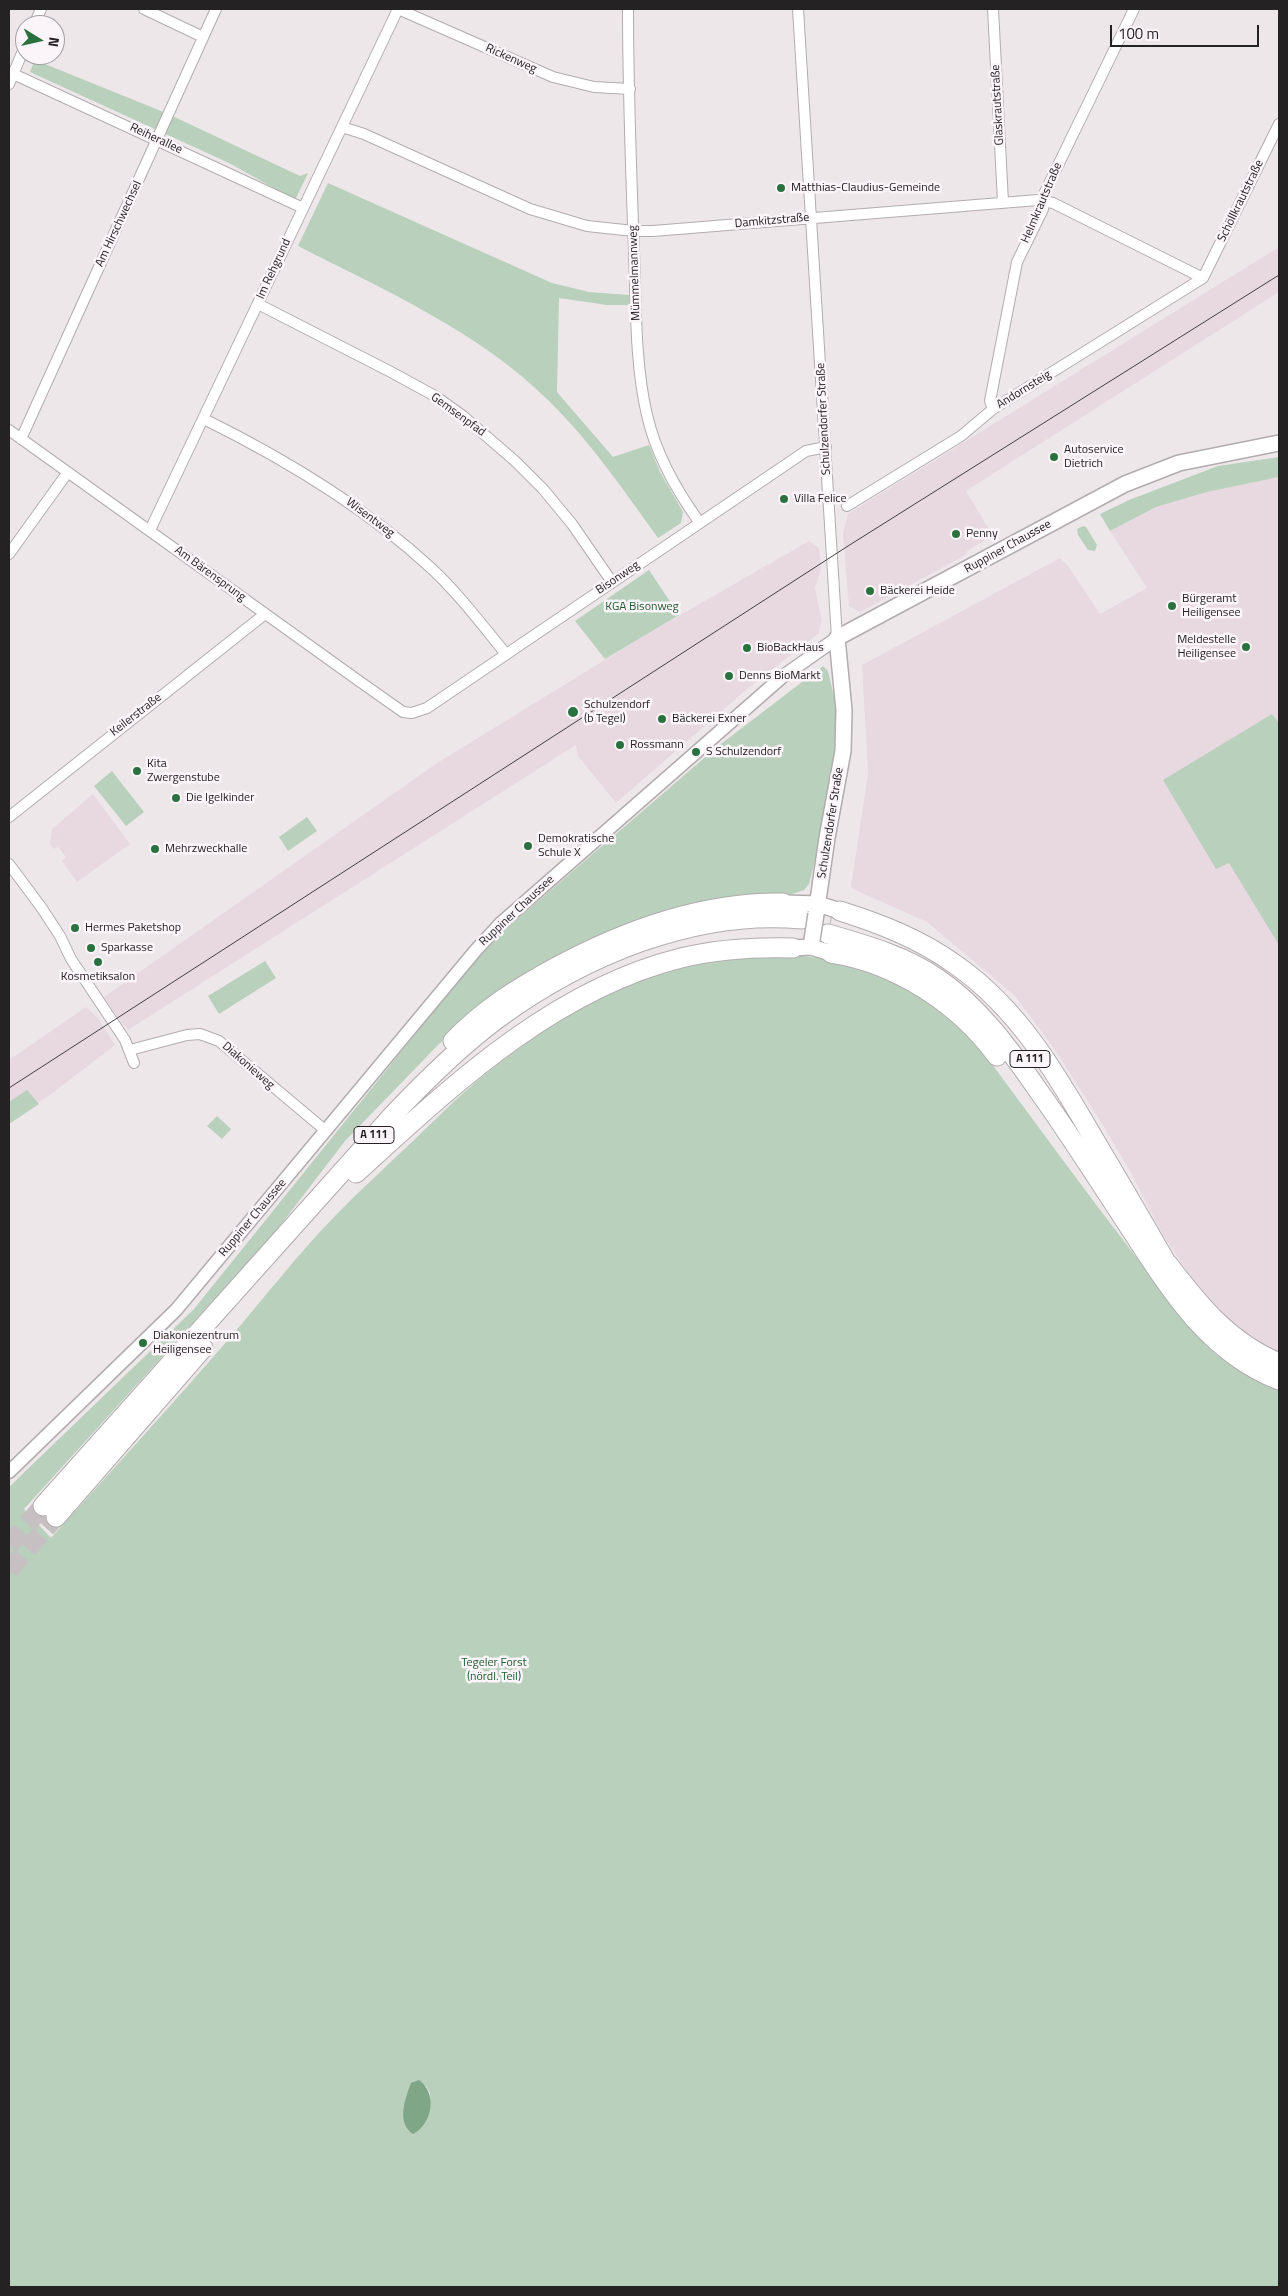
<!DOCTYPE html>
<html>
<head>
<meta charset="utf-8">
<style>
	body { margin:0 }
	#map { position:relative; width:1288px; height:2296px; overflow:hidden; background:#eee7ea; font-family:"Titillium Web",sans-serif }
	canvas { display:block }
	.frame { position:absolute; inset:0; border:10px solid #252224; pointer-events:none }
	.north { position:absolute; left:15px; top:15px; width:50px; height:50px; box-sizing:border-box; background:#fbf4f8; border:1px solid #a5a0a3; border-radius:50%; rotate:99deg; font-size:14px; font-weight:700; line-height:20px; text-align:center; color:#252224 }
	.north::after { content:''; display:block; margin:auto; width:18px; height:22px; background:#29723f; clip-path:polygon(50% 0,100% 100%,50% 72%,0 100%) }
	.scale { position:absolute; left:1110px; top:25px; width:149px; height:22px; box-sizing:border-box; border:2px solid #252224; border-top:0; padding-left:6px; font-size:15px; line-height:18px; white-space:nowrap; color:#252224; -webkit-text-stroke:4px #fbf4f8; paint-order:stroke }
</style>
</head>
<body>
<div id="map">
<canvas width="1288" height="2296"></canvas>
<div class="frame"></div>
<div class="north">N</div>
<div class="scale">100 m</div>
</div>
<script>
const ctx = document.querySelector('canvas').getContext('2d');
ctx.lineJoin = 'round';
function paint(path, color) {
  ctx.fillStyle = color;
  ctx.fill(path, 'evenodd');
}
function trace(path, color, width, dash) {
  ctx.strokeStyle = color;
  ctx.lineWidth = width;
  ctx.lineCap = dash ? 'butt' : 'round';
  ctx.setLineDash(dash || []);
  ctx.stroke(path);
}
function label(font, color, halo, rows, align = 'center') {
  ctx.font = font + ' "Titillium Web",sans-serif';
  ctx.lineWidth = 5;
  ctx.setLineDash([]);
  ctx.textBaseline = 'middle';
  ctx.strokeStyle = halo;
  ctx.fillStyle = color;
  for (const [text, x, y, turn = 0] of rows) {
    ctx.save();
    ctx.translate(x, y);
    ctx.rotate((+turn || 0) * Math.PI / 180);
    ctx.textAlign = isNaN(turn) ? turn : align;
    if (halo) ctx.strokeText(text, 0, 0);
    ctx.fillText(text, 0, 0);
    ctx.restore();
  }
}
const built = new Path2D(`
	M 1279,247 L 1279,292 L 966,491 L 993,536 L 968,550 L 964,556 L 860,612 L 849,606 L 843,534 L 848,514 Z
	M 1279,477 L 1279,1353 L 1239,1331 L 1212,1309 L 1163,1235 L 1132,1175 L 1104,1127 L 1055,1050 L 1015,996 L 927,922 L 853,889 L 851,886 L 868,774 L 862,665 L 1060,558 L 1068,566 L 1100,614 L 1147,588 L 1110,531 L 1156,507 L 1207,492 Z
	M 809,541 L 819,548 L 821,569 L 815,588 L 822,621 L 818,634 L 753,684 L 616,803 L 578,756 L 576,745 L 128,1030 L 110,1007 L 104,997 L 437,763 L 647,634 Z
	M 93,794 L 130,844 L 77,882 L 62,861 L 66,857 L 58,847 L 54,849 L 50,844 L 52,829 Z
	M 86,1007 L 98,1018 L 115,1045 L 50,1095 L 9,1122 L 9,1060 Z`);
const green = new Path2D(`
	M 35,60 L 166,113 L 300,176 L 308,173 L 295,200 L 229,163 L 30,72 Z
	M 328,183 L 552,283 L 589,292 L 629,295 L 630,305 L 607,305 L 559,298 L 557,392 L 613,457 L 649,445 L 660,472 L 683,512 L 681,523 L 658,538 C 624,491 591,442 549,401 C 478,331 386,291 298,246 Z
	M 1279,457 L 1279,477 L 1207,492 L 1156,507 L 1110,531 L 1100,514 L 1129,500 L 1218,466 Z
	M 1083,526 L 1086,527 L 1097,545 L 1095,551 L 1088,550 L 1078,535 L 1077,529 Z
	M 649,570 L 679,615 L 605,659 L 575,621 Z
	M 823,666 L 828,671 L 836,705 L 838,729 L 823,829 L 809,884 L 804,890 L 490,1000 L 439,1044 L 345,1141 L 276,1231 L 24,1509 L 51,1538 C 110,1472 170,1407 228,1340 C 264,1298 298,1254 336,1215 C 361,1189 388,1165 414,1140 C 432,1123 449,1105 468,1089 C 567,1003 696,935 830,960 C 885,970 943,998 977,1044 C 1030,1115 1082,1187 1136,1257 C 1159,1287 1181,1320 1208,1347 C 1227,1366 1254,1380 1279,1388 L 1279,2287 L 9,2287 L 9,1487 L 194,1309 L 487,945 L 717,747 ZM 411,2083 L 426,2086 L 430,2093 L 430,2107 L 405,2104 Z
	M 1272,714 L 1279,723 L 1279,945 L 1229,863 L 1216,869 L 1163,780 Z
	M 112,771 L 144,812 L 126,826 L 94,786 Z
	M 307,817 L 317,831 L 288,851 L 279,837 Z
	M 265,961 L 276,978 L 219,1014 L 208,996 Z
	M 27,1090 L 39,1104 L 9,1124 L 9,1102 Z
	M 217,1116 L 231,1129 L 222,1139 L 207,1126 Z`);
const water = new Path2D(`
	M 419,2080 C 438,2094 432,2124 413,2134 C 396,2123 405,2099 411,2083 Z`);
const motorwayTunnel = new Path2D(`
	M 802,919 L 831,923
	M 9,1545 L 43,1506
	M 9,1570 L 56,1517`);
const minor = new Path2D(`
	M 144,9 L 203,37
	M 398,9 L 553,77 L 594,87 L 630,89
	M 628,9 C 628,90 631,171 634,252 C 636,303 635,365 647,415 C 656,455 676,490 700,523
	M 798,9 L 837,638
	M 993,9 L 1003,202
	M 34,25 L 41,9
	M 9,72 L 303,208
	M 9,84 L 25,46
	M 342,127 L 364,134 L 530,209 L 587,226 L 634,231 L 653,231 L 1038,200 L 1053,203 L 1203,278
	M 1203,278 L 1279,124
	M 258,304 L 391,372 L 435,396 L 463,416 L 515,461 L 543,489 L 572,524 L 612,582
	M 993,409 L 990,401 L 1017,262 L 1043,209 L 1045,192 L 1134,9
	M 204,419 C 285,459 364,506 431,568 C 459,594 482,625 506,654
	M 9,430 L 359,681 L 403,712 L 412,713 L 427,708 L 806,451 L 826,447
	M 21,439 L 216,9
	M 847,506 L 961,436 L 993,409 L 1203,278
	M 150,530 L 398,9
	M 9,554 L 68,472
	M 9,817 L 265,614
	M 9,864 L 41,907 L 60,936 L 71,959 L 125,1040 L 134,1063
	M 130,1050 L 187,1035 L 200,1034 L 219,1041 L 326,1131`);
const tertiary = new Path2D(`
	M 9,1472 L 176,1310 L 476,950 L 500,924 L 782,677 L 837,638`);
const secondary = new Path2D(`
	M 783,903 L 818,904 L 840,911
	M 816,914 L 827,838 L 843,751 L 844,710 L 837,638 L 1125,484 L 1179,463 L 1279,443
	M 793,948 L 811,947 L 831,953`);
const motorway = new Path2D(`
	M 840,911 C 881,924 920,939 956,965 C 1019,1009 1057,1075 1094,1139 C 1119,1181 1143,1222 1167,1264
	M 828,934 C 866,945 905,956 937,978 C 980,1007 1011,1051 1040,1093 C 1075,1142 1106,1192 1139,1242 C 1175,1298 1214,1355 1279,1380
	M 831,953 C 896,963 958,1003 997,1056
	M 453,1041 C 484,1009 519,987 558,966 C 628,929 703,902 783,903
	M 356,1173 C 451,1087 552,990 681,958 C 718,949 755,947 793,948
	M 1168,1264 C 1199,1305 1230,1343 1279,1363
	M 43,1506 L 391,1117 C 424,1082 458,1048 497,1019 C 583,956 694,909 802,919
	M 56,1517 L 203,1348`);
const tram = new Path2D(`
	M 9,1088 L 848,546 L 1279,275`);
const secondaryBridge = new Path2D(`
	M 812,940 L 816,914`);
const markers = [
	[781,188,5,"#29723f"],
	[1054,457,5,"#29723f"],
	[784,499,5,"#29723f"],
	[956,534,5,"#29723f"],
	[870,591,5,"#29723f"],
	[1172,606,5,"#29723f"],
	[1246,647,5,"#29723f"],
	[747,648,5,"#29723f"],
	[729,676,5,"#29723f"],
	[573,712,6,"#29723f"],
	[662,719,5,"#29723f"],
	[620,745,5,"#29723f"],
	[696,752,5,"#29723f"],
	[137,771,5,"#29723f"],
	[176,798,5,"#29723f"],
	[528,846,5,"#29723f"],
	[155,849,5,"#29723f"],
	[75,928,5,"#29723f"],
	[91,948,5,"#29723f"],
	[98,962,5,"#29723f"],
	[143,1343,5,"#29723f"]
];
const shields = [
	[1030,1059,40],
	[374,1135,40]
];
const shieldNames = [
	["A 111",1030,1059],
	["A 111",374,1135]
];
const streetNames = [
	["Rickenweg",511,59,24],
	["Glaskrautstraße",998,105,-93],
	["Reiherallee",156,139,25],
	["Schöllkrautstraße",1241,201,-64],
	["Helmkrautstraße",1042,203,-67],
	["Damkitzstraße",772,221,-5],
	["Am Hirschwechsel",119,224,-65],
	["Im Rehgrund",274,269,-65],
	["Mümmelmannweg",635,273,-92],
	["Andornsteig",1024,390,-32],
	["Gemsenpfad",458,415,36],
	["Schulzendorfer Straße",824,419,-93],
	["Wisentweg",370,518,37],
	["Ruppiner Chaussee",1008,547,-29],
	["Am Bärensprung",210,574,36],
	["Bisonweg",618,578,-34],
	["Keilerstraße",136,715,-38],
	["Schulzendorfer Straße",831,823,-81],
	["Ruppiner Chaussee",517,911,-43],
	["Diakonieweg",248,1066,41],
	["Ruppiner Chaussee",253,1218,-50]
];
const poiNames = [
	["Matthias-Claudius-Gemeinde",791,188],
	["Autoservice",1064,450],
	["Dietrich",1064,464],
	["Villa Felice",794,499],
	["Penny",966,534],
	["Bäckerei Heide",880,591],
	["Bürgeramt",1182,599],
	["Heiligensee",1182,613],
	["Meldestelle",1236,640,"right"],
	["Heiligensee",1236,654,"right"],
	["BioBackHaus",757,648],
	["Denns BioMarkt",739,676],
	["Schulzendorf",584,705],
	["(b Tegel)",584,719],
	["Bäckerei Exner",672,719],
	["Rossmann",630,745],
	["S Schulzendorf",706,752],
	["Kita",147,764],
	["Zwergenstube",147,778],
	["Die Igelkinder",186,798],
	["Demokratische",538,839],
	["Schule X",538,853],
	["Mehrzweckhalle",165,849],
	["Hermes Paketshop",85,928],
	["Sparkasse",101,948],
	["Kosmetiksalon",98,977,"center"],
	["Diakoniezentrum",153,1336],
	["Heiligensee",153,1350]
];
const parkNames = [
	["KGA Bisonweg",642,607],
	["Tegeler Forst",494,1663],
	["(nördl. Teil)",494,1677]
];
paint(built, '#e8d9e1');
paint(green, '#b8d0bc');
paint(water, '#7fa687');
trace(motorwayTunnel, '#c6c0c2', 19, [19, 9]);
trace(minor, '#b2acaf', 12);
trace(tertiary, '#b2acaf', 15);
trace(secondary, '#b2acaf', 18);
trace(motorway, '#b2acaf', 21);
trace(minor, '#fff', 10);
trace(tertiary, '#fff', 12);
trace(secondary, '#fff', 15);
trace(motorway, '#fff', 19);
trace(tram, '#444042', 1);
trace(secondaryBridge, '#b2acaf', 18, []);
trace(secondaryBridge, '#fff', 15);
for (const [x, y, r, color] of markers) {
  const dot = new Path2D();
  dot.arc(x, y, r, 0, 2 * Math.PI);
  ctx.fillStyle = color;
  ctx.fill(dot);
  trace(dot, '#fbf4f8', 2);
}
for (const [x, y, w] of shields) {
  const box = new Path2D();
  box.roundRect(x - w / 2, y - 8.5, w, 17, 4);
  ctx.fillStyle = '#fbf4f8';
  ctx.fill(box);
  trace(box, '#252224', 1);
}
label('bold 11px', '#252224', null, shieldNames);
label('12px', '#252224', '#fbf4f8', streetNames);
label('12px', '#252224', '#fbf4f8', poiNames, 'left');
label('12px', '#1f5a30', '#fbf4f8', parkNames);
</script>
</body>
</html>
